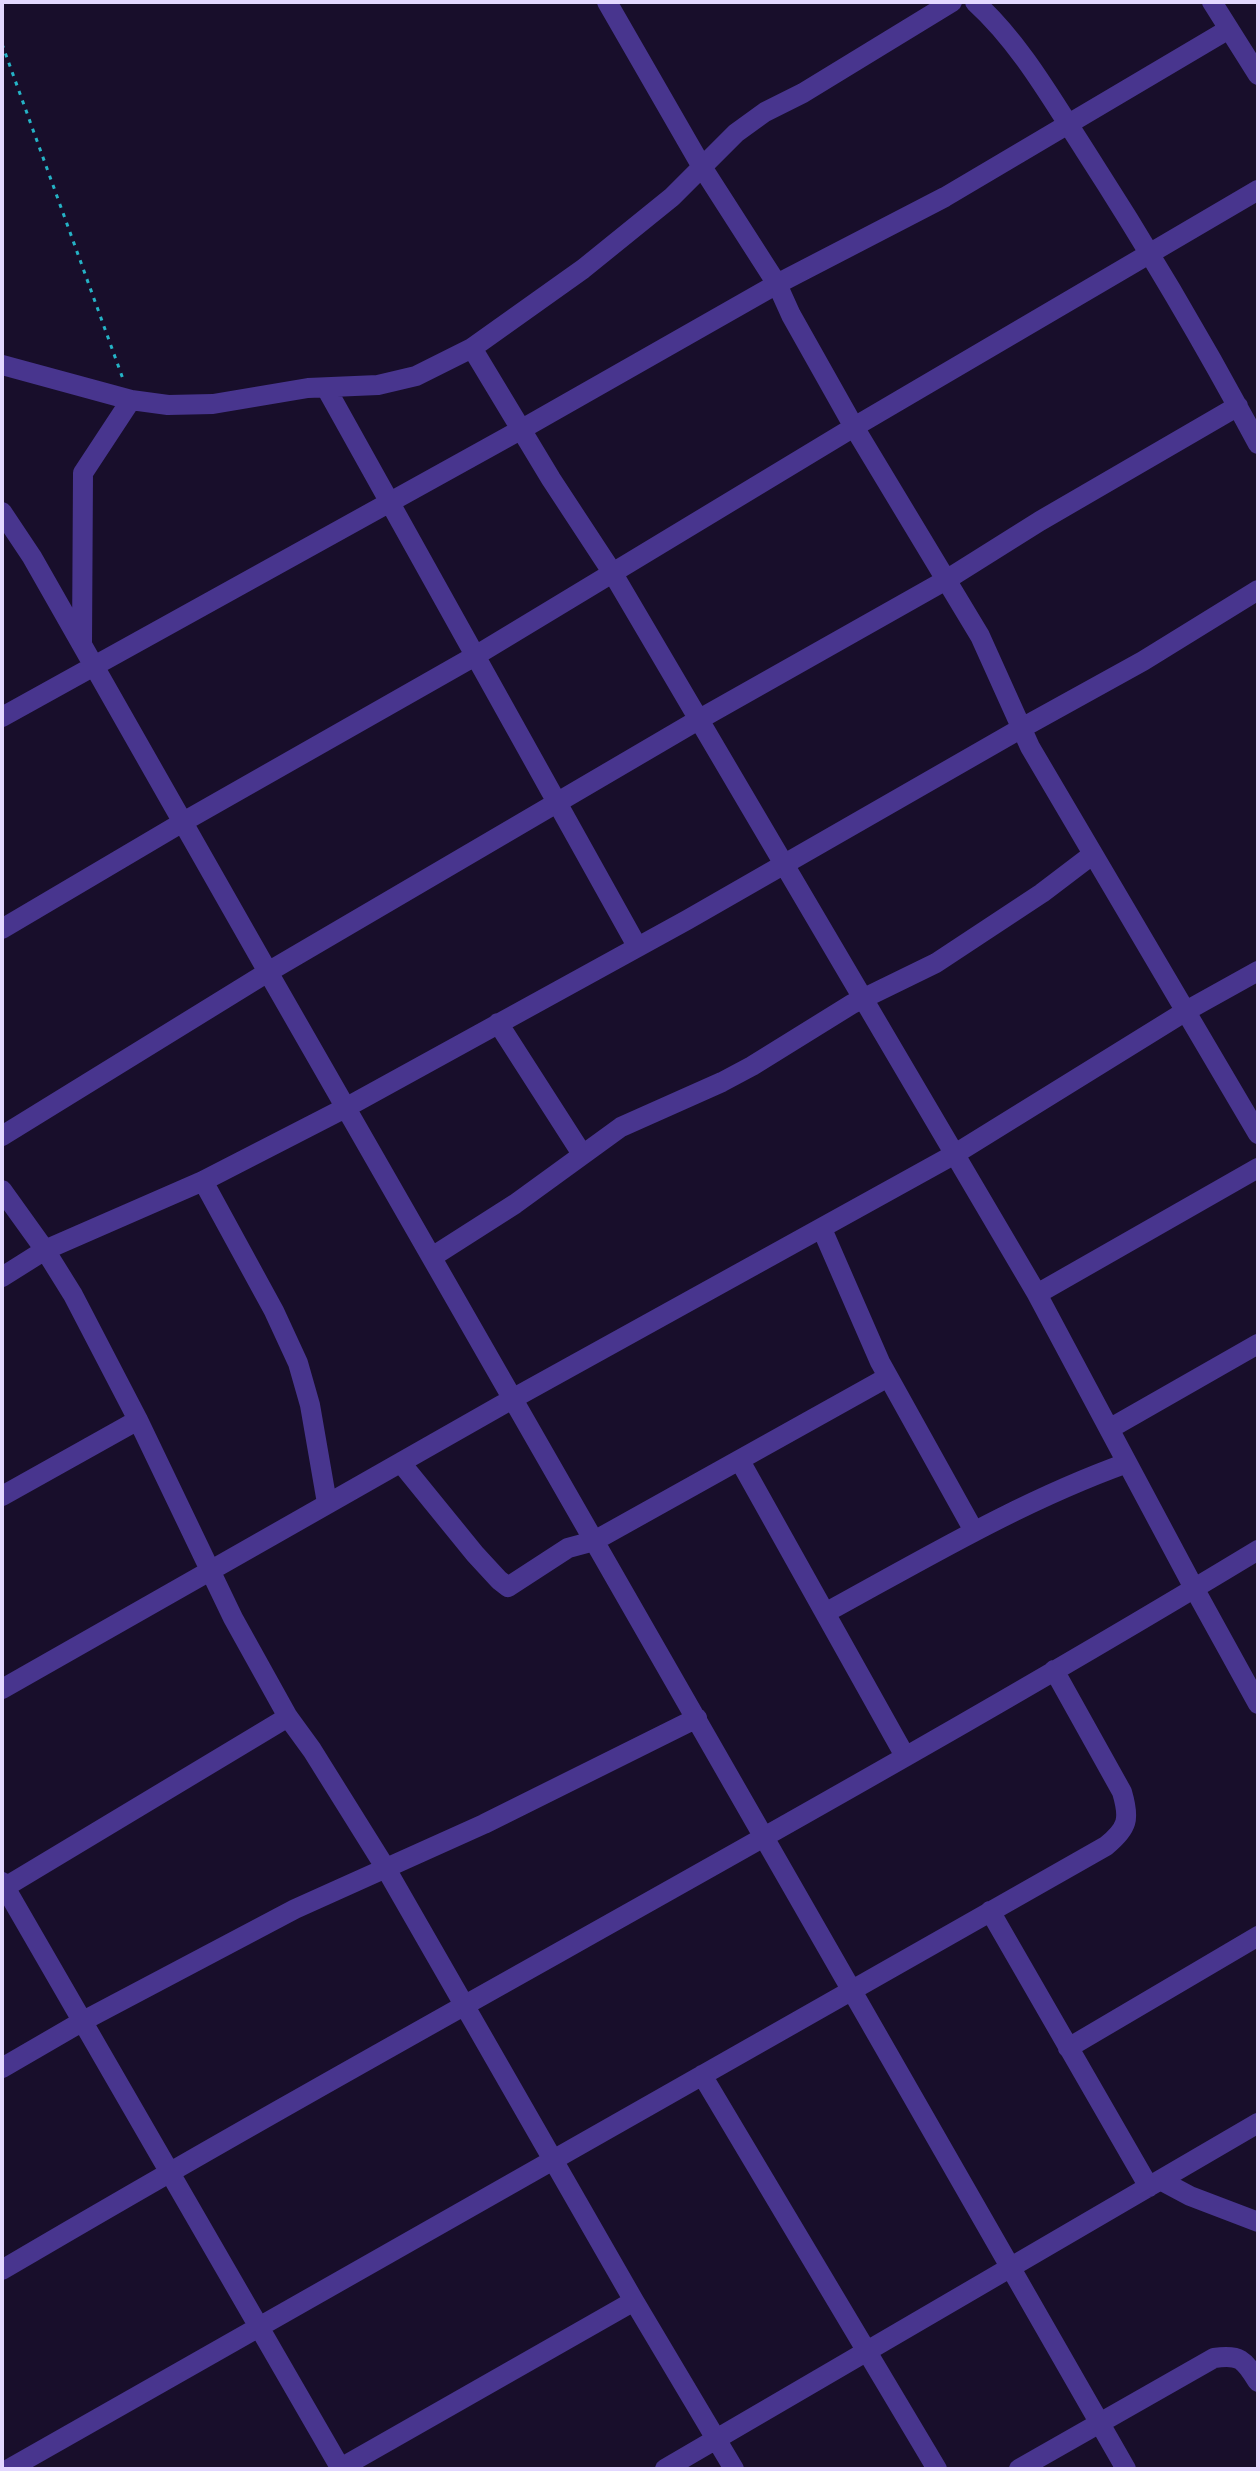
<!DOCTYPE html>
<html>
<head>
<meta charset="utf-8">
<style>
	body { margin:0 }
	#map { position:relative; width:1260px; height:2471px; overflow:hidden; background:#180e2b; font-family:"DM Sans",sans-serif }
	canvas { display:block }
	.frame { position:absolute; inset:0; border:4px solid #e3d8ff; pointer-events:none }
</style>
</head>
<body>
<div id="map">
<canvas width="1260" height="2471"></canvas>
<div class="frame"></div>
</div>
<script>
const ctx = document.querySelector('canvas').getContext('2d');
ctx.lineJoin = 'round';
function trace(path, color, width, dash) {
  ctx.strokeStyle = color;
  ctx.lineWidth = width;
  ctx.lineCap = dash ? 'butt' : 'round';
  ctx.setLineDash(dash || []);
  ctx.stroke(path);
}
const path = new Path2D(`
	M 2,44 L 123,379`);
const minor = new Path2D(`
	M 607,2 L 702,167 L 777,284 L 791,315 L 854,427 L 980,636 L 1030,747 L 1258,1134
	M 975,2 C 1020,43 1051,98 1084,149 C 1146,245 1204,343 1258,444
	M 1212,2 L 1258,75
	M 472,348 L 551,479 L 612,572 L 1037,1294 L 1194,1588 L 1258,1704
	M 2,365 L 131,400 L 168,405 L 213,404 L 308,388 L 378,385 L 416,376 L 472,348 L 583,269 L 672,197 L 736,133 L 765,112 L 803,93 L 952,2
	M 326,388 L 637,946
	M 2,512 L 32,557 L 268,972 L 1126,2469
	M 82,644 L 83,473 L 131,400
	M 2,717 L 522,429 L 777,284 L 945,197 L 1229,29
	M 2,929 L 183,822 L 475,656 L 854,427 L 1258,190
	M 498,1023 L 582,1154
	M 2,1136 L 268,972 L 698,720 L 946,580 L 1040,521 L 1238,406
	M 203,1181 L 274,1311 L 298,1363 L 310,1405 L 327,1503
	M 2,1190 L 45,1250 L 73,1295 L 138,1420 L 233,1618 L 288,1717 L 312,1750 L 385,1867 L 634,2301 L 734,2469
	M 822,1229 L 880,1362 L 974,1531
	M 432,1257 L 515,1204 L 621,1127 L 722,1082 L 752,1066 L 852,1004 L 936,963 L 1042,893 L 1092,855
	M 2,1277 L 45,1250 L 203,1181 L 347,1107 L 687,920 L 1020,729 L 1143,661 L 1258,590
	M 1037,1294 L 1258,1168
	M 1109,1429 L 1258,1344
	M 740,1461 L 905,1756
	M 401,1463 L 475,1554 L 499,1580 L 508,1587 L 568,1548 L 594,1541 L 888,1377
	M 2,1496 L 138,1420
	M 825,1613 C 924,1559 1021,1501 1127,1463
	M 2,1689 L 514,1398 L 955,1154 L 1186,1011 L 1258,971
	M 2,1882 L 341,2469
	M 2,1889 L 288,1717
	M 990,1911 L 1149,2187
	M 1068,2048 L 1258,1936
	M 2,2068 L 83,2021 L 295,1909 L 484,1824 L 697,1718
	M 702,2075 L 937,2469
	M 1160,2180 L 1190,2196 L 1258,2222
	M 2,2270 C 418,2025 845,1800 1258,1550
	M 9,2469 L 1106,1846 C 1128,1828 1130,1819 1122,1792 L 1054,1670
	M 339,2469 L 634,2301
	M 665,2469 L 1258,2123
	M 1019,2469 L 1214,2358 C 1241,2354 1244,2360 1258,2382`);
trace(path, '#25b3c6', 3, [4, 6]);
trace(minor, '#48358e', 20);
</script>
</body>
</html>
